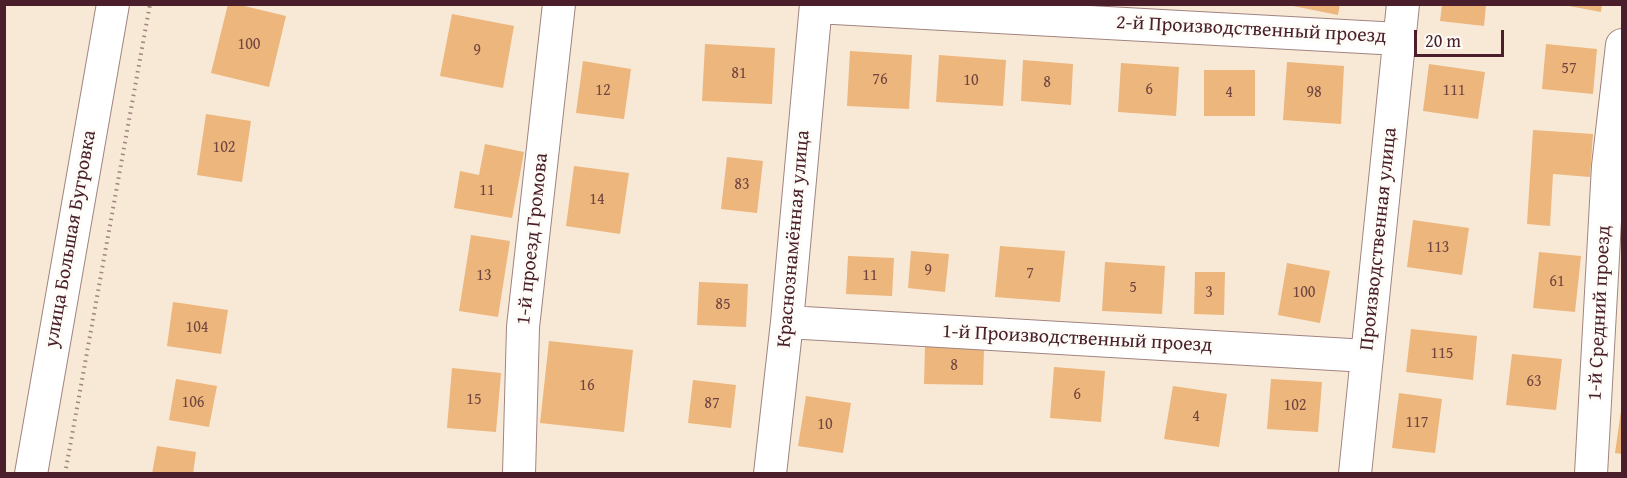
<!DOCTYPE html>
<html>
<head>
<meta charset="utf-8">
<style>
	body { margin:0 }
	#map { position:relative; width:1627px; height:478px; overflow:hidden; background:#f8e9d6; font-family:"Gentium Book Plus",serif }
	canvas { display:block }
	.frame { position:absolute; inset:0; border:6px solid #4a1f2b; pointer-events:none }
	.scale { position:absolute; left:1414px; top:30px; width:90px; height:27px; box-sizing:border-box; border:3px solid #4a1f2b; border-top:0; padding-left:8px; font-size:18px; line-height:21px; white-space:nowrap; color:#4a1f2b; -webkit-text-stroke:4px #fdfcf7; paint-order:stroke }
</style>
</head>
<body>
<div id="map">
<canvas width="1627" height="478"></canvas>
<div class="frame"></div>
<div class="scale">20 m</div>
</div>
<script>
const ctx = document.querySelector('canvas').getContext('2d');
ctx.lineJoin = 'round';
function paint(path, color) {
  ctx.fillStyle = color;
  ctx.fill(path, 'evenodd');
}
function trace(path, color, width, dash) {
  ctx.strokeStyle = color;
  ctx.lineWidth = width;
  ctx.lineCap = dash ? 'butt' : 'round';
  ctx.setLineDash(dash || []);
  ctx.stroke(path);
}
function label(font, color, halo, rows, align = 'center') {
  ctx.font = font + ' "Gentium Book Plus",serif';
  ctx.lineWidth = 6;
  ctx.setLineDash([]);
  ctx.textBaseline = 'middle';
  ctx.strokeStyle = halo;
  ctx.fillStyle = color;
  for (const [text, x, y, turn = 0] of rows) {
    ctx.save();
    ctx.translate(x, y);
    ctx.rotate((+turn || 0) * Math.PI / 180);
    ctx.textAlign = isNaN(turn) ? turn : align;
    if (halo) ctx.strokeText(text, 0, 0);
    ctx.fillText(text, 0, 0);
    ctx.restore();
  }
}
const building = new Path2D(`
	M 228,4 L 236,4 L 286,16 L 269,87 L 211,73 Z
	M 1283,4 L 1340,4 L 1338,15 Z
	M 1558,4 L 1602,4 L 1601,12 Z
	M 1442,5 L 1486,5 L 1484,26 L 1440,21 Z
	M 452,14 L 514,26 L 503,88 L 440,76 Z
	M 705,44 L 775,48 L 772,104 L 702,101 Z
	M 1546,44 L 1597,49 L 1593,94 L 1542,89 Z
	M 850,51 L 912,55 L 909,109 L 847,106 Z
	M 939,55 L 1006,60 L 1003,106 L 936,102 Z
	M 1023,60 L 1073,64 L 1071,105 L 1021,101 Z
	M 583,61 L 631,69 L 624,119 L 576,113 Z
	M 1287,62 L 1344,66 L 1341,124 L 1283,120 Z
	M 1121,63 L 1179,67 L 1176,116 L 1118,112 Z
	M 1429,64 L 1485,72 L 1478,119 L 1423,111 Z
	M 1204,70 L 1255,70 L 1255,116 L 1204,116 Z
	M 206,114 L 251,121 L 242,182 L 197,175 Z
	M 1533,130 L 1593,134 L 1590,177 L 1553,174 L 1550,226 L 1527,224 Z
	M 485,144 L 524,152 L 512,218 L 454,208 L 460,171 L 479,175 Z
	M 727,157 L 763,161 L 757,213 L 721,209 Z
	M 574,166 L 629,173 L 620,234 L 566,226 Z
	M 1413,220 L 1469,228 L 1462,275 L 1407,267 Z
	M 471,235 L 510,241 L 498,317 L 459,311 Z
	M 1000,246 L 1065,251 L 1060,302 L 995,297 Z
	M 911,251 L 949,254 L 945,292 L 908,288 Z
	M 1539,252 L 1581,256 L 1575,312 L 1533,308 Z
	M 848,256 L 894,258 L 892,296 L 846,294 Z
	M 1105,262 L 1165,266 L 1162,314 L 1102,311 Z
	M 1287,263 L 1330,271 L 1320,323 L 1278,315 Z
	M 1195,272 L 1225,272 L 1224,315 L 1194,314 Z
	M 699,282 L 748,284 L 746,327 L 697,325 Z
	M 173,302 L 228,310 L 221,354 L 167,346 Z
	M 1411,329 L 1477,336 L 1473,380 L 1406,372 Z
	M 549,341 L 633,350 L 624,432 L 540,423 Z
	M 925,346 L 984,348 L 983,385 L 924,384 Z
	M 1512,354 L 1562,359 L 1556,410 L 1506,405 Z
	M 1054,367 L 1105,371 L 1101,422 L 1050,418 Z
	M 452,368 L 501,373 L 496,432 L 447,428 Z
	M 176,379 L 217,386 L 209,427 L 169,420 Z
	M 1271,379 L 1322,382 L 1318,432 L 1267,429 Z
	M 693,380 L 736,385 L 731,428 L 688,423 Z
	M 1173,386 L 1227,394 L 1219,447 L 1164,439 Z
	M 1399,393 L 1442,399 L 1435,453 L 1392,448 Z
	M 806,396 L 851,403 L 843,453 L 798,446 Z
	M 1621,411 L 1622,412 L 1622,454 L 1615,453 Z
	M 157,446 L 196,452 L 193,474 L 152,474 Z`);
const path = new Path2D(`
	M 65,474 L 150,4`);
const minor = new Path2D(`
	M 816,7 L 1399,39
	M 787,322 L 1367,356
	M 31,474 L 113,4
	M 519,474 L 523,327 L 559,4
	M 770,474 L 787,322 L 816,4
	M 1355,474 L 1403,4
	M 1591,474 L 1608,166 L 1622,45`);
const numberNames = [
	["100",249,45],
	["9",477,51],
	["57",1569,69],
	["81",739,74],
	["76",880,80],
	["10",971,81],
	["8",1047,83],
	["6",1149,90],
	["12",603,91],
	["111",1454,91],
	["4",1229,93],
	["98",1314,93],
	["102",224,148],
	["83",742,185],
	["11",487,191],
	["14",597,200],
	["113",1438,248],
	["9",928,271],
	["7",1030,274],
	["13",484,276],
	["11",870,276],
	["61",1557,282],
	["5",1133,288],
	["3",1209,293],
	["100",1304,293],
	["85",723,305],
	["104",197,328],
	["115",1442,354],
	["8",954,366],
	["63",1534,382],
	["16",587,386],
	["6",1077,395],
	["15",474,400],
	["106",193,403],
	["87",712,404],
	["102",1295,406],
	["4",1196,417],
	["117",1417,423],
	["10",825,425]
];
const streetNames = [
	["2-й Производственный проезд",1251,30,3],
	["улица Большая Бугровка",71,239,-80],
	["1-й проезд Громова",533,239,-84],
	["Краснознамённая улица",794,239,-85],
	["Производственная улица",1379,239,-84],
	["1-й Средний проезд",1600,313,-87],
	["1-й Производственный проезд",1077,339,3]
];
paint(building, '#ecb67d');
trace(minor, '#a18480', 34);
trace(path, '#a18480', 4, [1.5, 4.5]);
trace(minor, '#fff', 32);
label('16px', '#724540', null, numberNames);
label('20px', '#4a1f2b', '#fdfcf7', streetNames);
</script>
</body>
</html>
